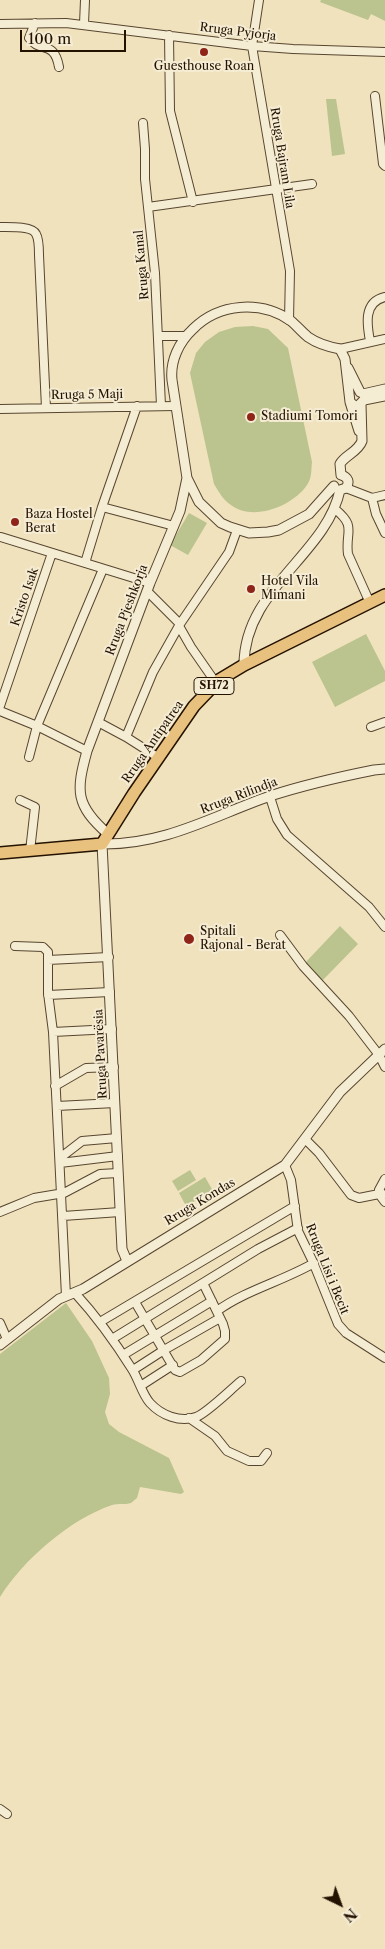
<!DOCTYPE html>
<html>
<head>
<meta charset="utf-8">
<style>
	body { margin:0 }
	#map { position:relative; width:385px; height:1949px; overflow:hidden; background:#f0e2bd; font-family:"Libre Caslon Text",serif }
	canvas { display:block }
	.north { position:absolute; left:315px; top:1879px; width:50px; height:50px; -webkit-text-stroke:4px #f5ecd4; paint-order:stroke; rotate:138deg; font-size:14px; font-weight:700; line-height:20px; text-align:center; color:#241200 }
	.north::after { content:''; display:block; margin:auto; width:18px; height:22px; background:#241200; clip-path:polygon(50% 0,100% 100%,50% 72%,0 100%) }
	.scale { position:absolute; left:20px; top:30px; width:106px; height:22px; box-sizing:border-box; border:2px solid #241200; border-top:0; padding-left:6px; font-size:15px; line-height:18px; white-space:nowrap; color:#241200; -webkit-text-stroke:4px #f5ecd4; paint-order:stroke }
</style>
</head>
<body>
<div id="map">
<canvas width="385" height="1949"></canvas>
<div class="north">N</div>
<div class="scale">100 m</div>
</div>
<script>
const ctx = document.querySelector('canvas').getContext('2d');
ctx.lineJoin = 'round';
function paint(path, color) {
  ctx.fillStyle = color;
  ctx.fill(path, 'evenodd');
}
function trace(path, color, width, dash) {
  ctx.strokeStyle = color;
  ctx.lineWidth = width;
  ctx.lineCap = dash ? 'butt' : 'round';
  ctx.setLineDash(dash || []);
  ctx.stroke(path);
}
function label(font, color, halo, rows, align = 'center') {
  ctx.font = font + ' "Libre Caslon Text",serif';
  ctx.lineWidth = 4;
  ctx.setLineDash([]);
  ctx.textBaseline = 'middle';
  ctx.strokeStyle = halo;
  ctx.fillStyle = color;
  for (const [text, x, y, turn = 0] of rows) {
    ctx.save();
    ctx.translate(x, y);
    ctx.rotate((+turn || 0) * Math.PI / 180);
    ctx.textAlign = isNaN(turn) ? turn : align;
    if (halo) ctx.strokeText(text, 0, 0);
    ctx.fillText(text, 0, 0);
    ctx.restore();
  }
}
const green = new Path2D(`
	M 321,0 L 385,0 L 385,21 L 371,14 L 368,20 L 320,2 Z
	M 326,99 L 336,99 L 345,154 L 332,156 Z
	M 253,326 L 268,329 L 288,348 L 312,462 C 311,470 312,478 307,485 C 293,506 253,522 231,505 C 223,500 219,492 214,484 L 190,373 L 196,353 L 205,342 L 219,332 L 235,327 Z
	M 189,513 L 207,523 L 188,555 L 170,545 Z
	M 366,634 L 385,671 L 385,681 L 335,707 L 312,662 Z
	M 340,926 L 358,944 L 321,982 L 304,964 Z
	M 190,1170 L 196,1180 L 178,1191 L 172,1181 Z
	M 205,1177 L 213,1191 L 186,1206 L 179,1193 Z
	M 66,1303 L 92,1341 L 109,1378 L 110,1394 L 105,1412 L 109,1424 L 119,1432 L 169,1458 L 184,1492 L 181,1494 L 140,1487 L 137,1498 L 131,1503 C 125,1505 118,1503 112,1505 C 69,1520 24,1559 0,1597 L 0,1354 Z`);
const minor = new Path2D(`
	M 259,0 L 252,46 L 290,271 L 289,320
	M 35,23 L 29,38 C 40,54 54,39 59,67
	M 0,24 L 66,23 L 252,46 L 293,49 L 385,52
	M 84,24 L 85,0
	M 169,35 L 170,111 L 193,202
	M 375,96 L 383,164 L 385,166
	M 143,123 L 145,149 L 145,179 L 155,273 L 161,406
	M 148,207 L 312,184
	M 0,227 C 8,227 33,226 36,234 C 39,239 39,248 39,255 L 46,408
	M 158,336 L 186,336
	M 370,341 C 367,325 363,302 385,297
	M 340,349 L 385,339
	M 137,406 L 102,507 L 174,526
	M 0,409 L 175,406
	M 346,488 L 372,498 L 385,495
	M 372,498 L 376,514 L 385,533
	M 335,509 C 357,527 345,531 348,554 L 370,603
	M 1,537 L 150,583
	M 85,563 L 102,507
	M 147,591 L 180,624
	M 179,626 L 191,647 L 216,683
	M 0,706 L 52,553
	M 0,711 L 37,726 L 87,751
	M 98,722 L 126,737 L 159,758
	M 371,727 L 385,722
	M 126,737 L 153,672 L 180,624 L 229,552 L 237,530
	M 29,757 L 37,726 L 103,569
	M 270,797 L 277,819 L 287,835 L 369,907 L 385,927
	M 20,800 L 35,807 L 30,851
	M 280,935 L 303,966 L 349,1016 L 379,1055 L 385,1067
	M 15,946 L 43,947 L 48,952 L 48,993 L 53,1032 L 66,1296
	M 48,960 L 109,957
	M 48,995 L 110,992
	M 53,1032 L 112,1029
	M 55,1086 L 86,1068 L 114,1067
	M 57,1106 L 115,1103
	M 305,1139 L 319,1153 L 351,1195 L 359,1198 L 379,1194 L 385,1202
	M 60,1158 L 82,1141 L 117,1138
	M 60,1163 L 118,1156
	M 285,1165 L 291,1180 L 298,1231 L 313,1262 L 338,1324 L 346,1333 L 385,1358
	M 383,1195 L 379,1190 L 385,1179
	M 0,1212 L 34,1198 L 64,1193 L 100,1174 L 118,1173
	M 63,1216 L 120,1212
	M 75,1293 C 97,1317 115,1342 132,1369 C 139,1380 142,1394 150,1403 C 161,1415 180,1423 196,1417 C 207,1413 230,1390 241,1381
	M 135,1302 L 175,1370 L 180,1372 L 201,1360 L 225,1339 L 225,1331 L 223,1324 L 203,1283
	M 217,1311 C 246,1290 283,1281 314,1263
	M 100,1322 L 295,1206
	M 0,1323 L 7,1339
	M 112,1339 L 258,1249 L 298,1228
	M 123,1355 L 212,1301
	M 133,1370 L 164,1350 L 220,1318
	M 142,1385 L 173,1365
	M 189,1418 L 215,1436 L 227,1451 L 249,1461 L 261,1461 L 267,1453
	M 0,1809 L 7,1814`);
const tertiary = new Path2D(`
	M 348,368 L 360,392
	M 363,394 L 385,389
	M 364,400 L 385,396
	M 350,402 L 359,431
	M 334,486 L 309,514 L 279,530 L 268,532 L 249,533 L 230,527 L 221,523 L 199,502 L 187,478 L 172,380 C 170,361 179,342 193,329 C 219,303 261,300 291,321 C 297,326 302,332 308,337 C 318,344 329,347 340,349 L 345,359 L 350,402 L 355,406 L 359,405 L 364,400
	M 340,490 L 346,488 C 350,482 348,477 341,475 L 340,464 C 345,455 358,452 362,441 L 361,404
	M 244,665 C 244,589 326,555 340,490
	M 108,834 C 75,805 76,791 87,751 L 150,583 L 180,511 L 187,478
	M 127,1261 L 122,1249 L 102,844 C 165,845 213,816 270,796 C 304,785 339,777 374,770 L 385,769
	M 0,1345 L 59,1299 L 83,1289 L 285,1165 L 340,1092 L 385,1049`);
const primary = new Path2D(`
	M 0,853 L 102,844 L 134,793 L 194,706 L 219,680 L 244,665 L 385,595`);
const markers = [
	[204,52,5,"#8f2418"],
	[251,417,5,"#8f2418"],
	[15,522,5,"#8f2418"],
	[251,589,5,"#8f2418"],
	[189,939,6,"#8f2418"]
];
const shields = [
	[214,686,40]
];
const shieldNames = [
	["SH72",214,686]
];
const streetNames = [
	["Rruga Pyjorja",238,32,7],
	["Rruga Bajram Lila",282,158,81],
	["Rruga Kanal",142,265,-95],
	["Rruga 5 Maji",87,395,-1],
	["Kristo Isak",25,597,-71],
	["Rruga Pjeshkorja",127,610,-69],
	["Rruga Antipatrea",153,742,-55],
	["Rruga Rilindja",239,796,-21],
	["Rruga Pavarësia",101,1054,-93],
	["Rruga Kondas",200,1202,-31],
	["Rruga Lisi i Becit",327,1269,68]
];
const poiNames = [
	["Guesthouse Roan",204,67,"center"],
	["Stadiumi Tomori",261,417],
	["Baza Hostel",25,515],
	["Berat",25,529],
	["Hotel Vila",261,582],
	["Mimani",261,596],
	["Spitali",200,932],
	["Rajonal - Berat",200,946]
];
paint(green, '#bbc38f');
trace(minor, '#57462f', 10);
trace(tertiary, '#57462f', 11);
trace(primary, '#241200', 14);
trace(minor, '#f5ecd4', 8);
trace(tertiary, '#f5ecd4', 9);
trace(primary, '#e8c17e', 11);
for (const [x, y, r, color] of markers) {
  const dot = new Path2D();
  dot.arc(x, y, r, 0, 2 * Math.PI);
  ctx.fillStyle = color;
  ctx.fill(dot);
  trace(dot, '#f5ecd4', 2);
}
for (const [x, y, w] of shields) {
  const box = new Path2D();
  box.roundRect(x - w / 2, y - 8.5, w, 17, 4);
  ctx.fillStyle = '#f5ecd4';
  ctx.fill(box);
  trace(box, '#241200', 1);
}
label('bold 11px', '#241200', null, shieldNames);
label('12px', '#241200', '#f5ecd4', streetNames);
label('12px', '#241200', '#f5ecd4', poiNames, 'left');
</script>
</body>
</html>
